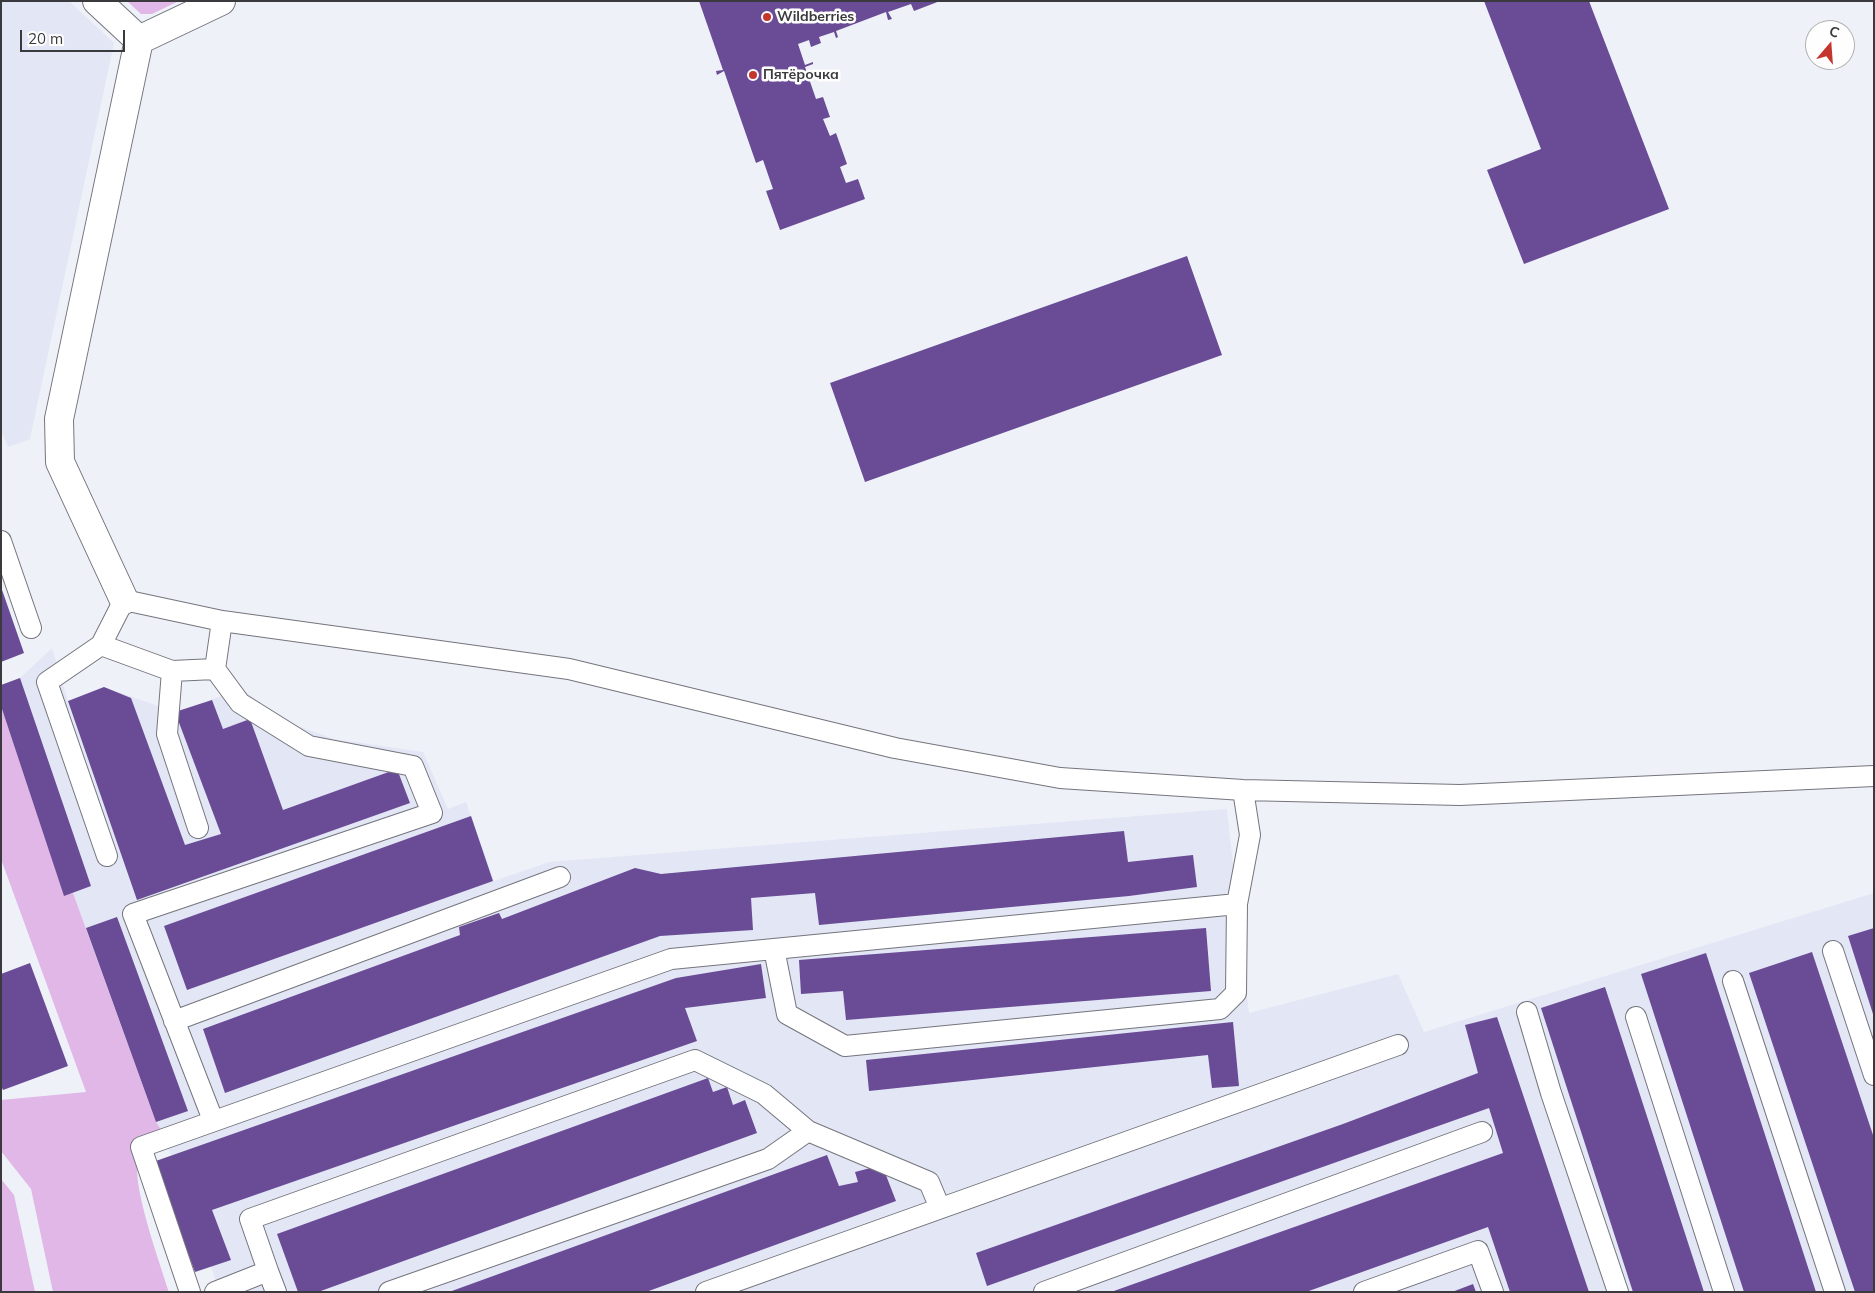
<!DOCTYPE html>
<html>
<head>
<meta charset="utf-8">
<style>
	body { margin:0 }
	#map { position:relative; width:1875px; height:1293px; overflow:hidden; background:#eff1f9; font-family:Mulish,sans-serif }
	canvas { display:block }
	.frame { position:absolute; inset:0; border:2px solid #3a3a3e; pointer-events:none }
	.north { position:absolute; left:1805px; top:20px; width:50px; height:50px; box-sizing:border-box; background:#fefefe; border:1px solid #b0b0b1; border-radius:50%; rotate:18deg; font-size:14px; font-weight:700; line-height:20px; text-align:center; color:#3a3a3e }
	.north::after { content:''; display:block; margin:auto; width:18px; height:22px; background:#c4362d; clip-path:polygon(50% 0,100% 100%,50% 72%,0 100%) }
	.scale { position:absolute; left:20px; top:30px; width:105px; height:22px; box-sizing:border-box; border:2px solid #3a3a3e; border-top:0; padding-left:6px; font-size:15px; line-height:18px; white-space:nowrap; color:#3a3a3e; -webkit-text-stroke:4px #fefefe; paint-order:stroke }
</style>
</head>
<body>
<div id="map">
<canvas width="1875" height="1293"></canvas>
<div class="frame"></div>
<div class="north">С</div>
<div class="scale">20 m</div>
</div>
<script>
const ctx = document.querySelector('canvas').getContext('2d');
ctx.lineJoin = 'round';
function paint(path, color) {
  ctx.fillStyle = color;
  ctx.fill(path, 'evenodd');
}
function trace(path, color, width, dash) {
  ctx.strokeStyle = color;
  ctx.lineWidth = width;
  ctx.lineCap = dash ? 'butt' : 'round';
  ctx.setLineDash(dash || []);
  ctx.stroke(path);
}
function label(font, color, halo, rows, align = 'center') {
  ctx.font = font + ' Mulish,sans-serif';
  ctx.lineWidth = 5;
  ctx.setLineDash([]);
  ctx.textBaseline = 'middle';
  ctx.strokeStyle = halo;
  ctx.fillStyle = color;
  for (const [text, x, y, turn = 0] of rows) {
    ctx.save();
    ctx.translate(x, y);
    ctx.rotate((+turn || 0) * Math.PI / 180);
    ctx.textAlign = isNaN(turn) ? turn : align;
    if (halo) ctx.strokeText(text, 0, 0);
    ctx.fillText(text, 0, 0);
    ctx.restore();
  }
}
const built = new Path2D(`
	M 1,1 L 69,1 L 114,43 L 30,439 L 8,447 L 1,430 Z
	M 52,648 L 68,701 L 104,687 L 175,712 L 242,689 L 286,722 L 334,739 L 423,752 L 448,809 L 466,802 L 494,881 L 549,862 L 1227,809 L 1249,1013 L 1398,974 L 1424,1032 L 1874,893 L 1874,1292 L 220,1292 L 162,1131 L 156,1122 L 139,1074 L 73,893 L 64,896 L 1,706 L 1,685 L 20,678 Z`);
const green = new Path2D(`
	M 127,1 L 179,1 L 152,14 L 141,14 Z
	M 1,706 L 64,895 L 73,893 L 156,1122 L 162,1131 C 156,1139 144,1148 139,1157 C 129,1179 161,1266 169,1292 L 53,1292 L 31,1189 L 1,1151 L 1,1100 L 86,1092 L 1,859 Z
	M 1,1179 L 14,1195 L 35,1292 L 1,1292 Z`);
const building = new Path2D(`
	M 699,1 L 940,1 L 914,11 L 911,4 L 888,12 L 892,19 L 888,20 L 886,12 L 836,31 L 838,37 L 836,38 L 834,32 L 819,37 L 821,43 L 811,47 L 809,40 L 798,44 L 805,65 L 813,62 L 813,64 L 805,67 L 816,99 L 823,97 L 830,117 L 823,119 L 830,136 L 836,133 L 847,164 L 840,167 L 846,183 L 858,179 L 865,199 L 780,230 L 766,191 L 773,189 L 763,160 L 756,163 L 724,71 L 717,75 L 716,71 L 723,70 Z
	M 1484,1 L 1589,1 L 1669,209 L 1524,264 L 1487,170 L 1541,149 Z
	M 1187,256 L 1222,355 L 865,482 L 830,383 Z
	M 1,587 L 24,653 L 1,662 Z
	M 20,678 L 91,886 L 64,896 L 1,706 L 1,685 Z
	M 104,687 L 131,698 L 185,845 L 221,834 L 175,712 L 212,700 L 223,729 L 250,719 L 283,810 L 397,769 L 410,803 L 137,900 L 68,701 Z
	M 471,816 L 493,881 L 187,990 L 164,926 Z
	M 1124,831 L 1128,862 L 1193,855 L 1197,887 L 1129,896 L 819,925 L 815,893 L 751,898 L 753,930 L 660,936 L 225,1093 L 203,1029 L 460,935 L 459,927 L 499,913 L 502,919 L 635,868 L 661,874 Z
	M 117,917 L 188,1111 L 156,1122 L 86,928 Z
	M 1206,928 L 1211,991 L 846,1020 L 843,991 L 801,994 L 799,960 Z
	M 1874,928 L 1874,1013 L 1873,1014 L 1848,936 Z
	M 1812,952 L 1874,1138 L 1874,1292 L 1855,1292 L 1749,973 Z
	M 1706,953 L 1816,1292 L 1744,1292 L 1641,974 Z
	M 30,963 L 68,1066 L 3,1090 L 1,1086 L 1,974 Z
	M 761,964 L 766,998 L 685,1008 L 697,1041 L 212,1210 L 231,1260 L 195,1272 L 153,1162 L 676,978 Z
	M 1605,987 L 1704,1292 L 1633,1292 L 1541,1008 Z
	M 1497,1017 L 1589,1292 L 1510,1292 L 1488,1227 L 1306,1292 L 1111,1292 L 1503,1153 L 1489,1108 L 987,1286 L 976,1253 L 1343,1124 L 1478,1073 L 1465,1025 Z
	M 1233,1022 L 1239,1086 L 1212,1088 L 1208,1055 L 869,1091 L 866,1060 Z
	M 708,1078 L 713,1092 L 727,1087 L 733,1105 L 745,1100 L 757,1133 L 318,1292 L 298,1292 L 277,1234 Z
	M 827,1155 L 839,1186 L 858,1182 L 855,1172 L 882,1165 L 896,1201 L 646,1292 L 449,1292 Z
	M 1473,1284 L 1476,1292 L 1452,1292 Z`);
const lane = new Path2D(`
	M 1,541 L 31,628
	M 101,645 L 172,671 L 215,669
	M 172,671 L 167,734 L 198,828
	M 107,856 L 47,682 L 101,645 L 124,600 L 222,621 L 569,669 L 895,748 L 1060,778 L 1243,790 L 1460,795 L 1874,776
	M 774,949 L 787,1014 L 845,1046 L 1220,1009 L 1236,993 L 1237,904
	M 1833,951 L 1874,1075
	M 1733,981 L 1835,1292
	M 1527,1012 L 1551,1093 L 1618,1292
	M 1636,1017 L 1724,1292
	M 174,1021 L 560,877
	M 213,1120 L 133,914 L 432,813 L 413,766 L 309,746 L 240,703 L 215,669 L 222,621
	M 808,1131 L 929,1182 L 940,1208
	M 268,1271 L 250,1219 L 695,1060 L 764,1094 L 808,1131 L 768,1159 L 389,1292
	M 190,1292 L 141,1147 L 671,959 L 1237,904 L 1250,835 L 1243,790
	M 215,1292 L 268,1271 L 276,1292
	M 706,1292 L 1398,1045
	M 1044,1292 L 1482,1132
	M 1364,1292 L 1478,1251 L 1493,1292`);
const street = new Path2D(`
	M 97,1 L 139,40
	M 139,40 L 221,1
	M 124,600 L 60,462 L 59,419 L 139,40`);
const markers = [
	[767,17,5,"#c4362d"],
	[753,75,5,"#c4362d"]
];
const poiNames = [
	["Wildberries",777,17],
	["Пятёрочка",763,75]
];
paint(built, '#e3e6f5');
paint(green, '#e0b7e6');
paint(building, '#694b96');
trace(lane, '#74757d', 22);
trace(street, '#74757d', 30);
trace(lane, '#fff', 20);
trace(street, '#fff', 28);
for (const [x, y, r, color] of markers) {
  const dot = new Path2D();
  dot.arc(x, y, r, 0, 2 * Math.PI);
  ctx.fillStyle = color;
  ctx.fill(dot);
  trace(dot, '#fefefe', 2);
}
label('bold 14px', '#3a3a3e', '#fefefe', poiNames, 'left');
</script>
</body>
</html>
